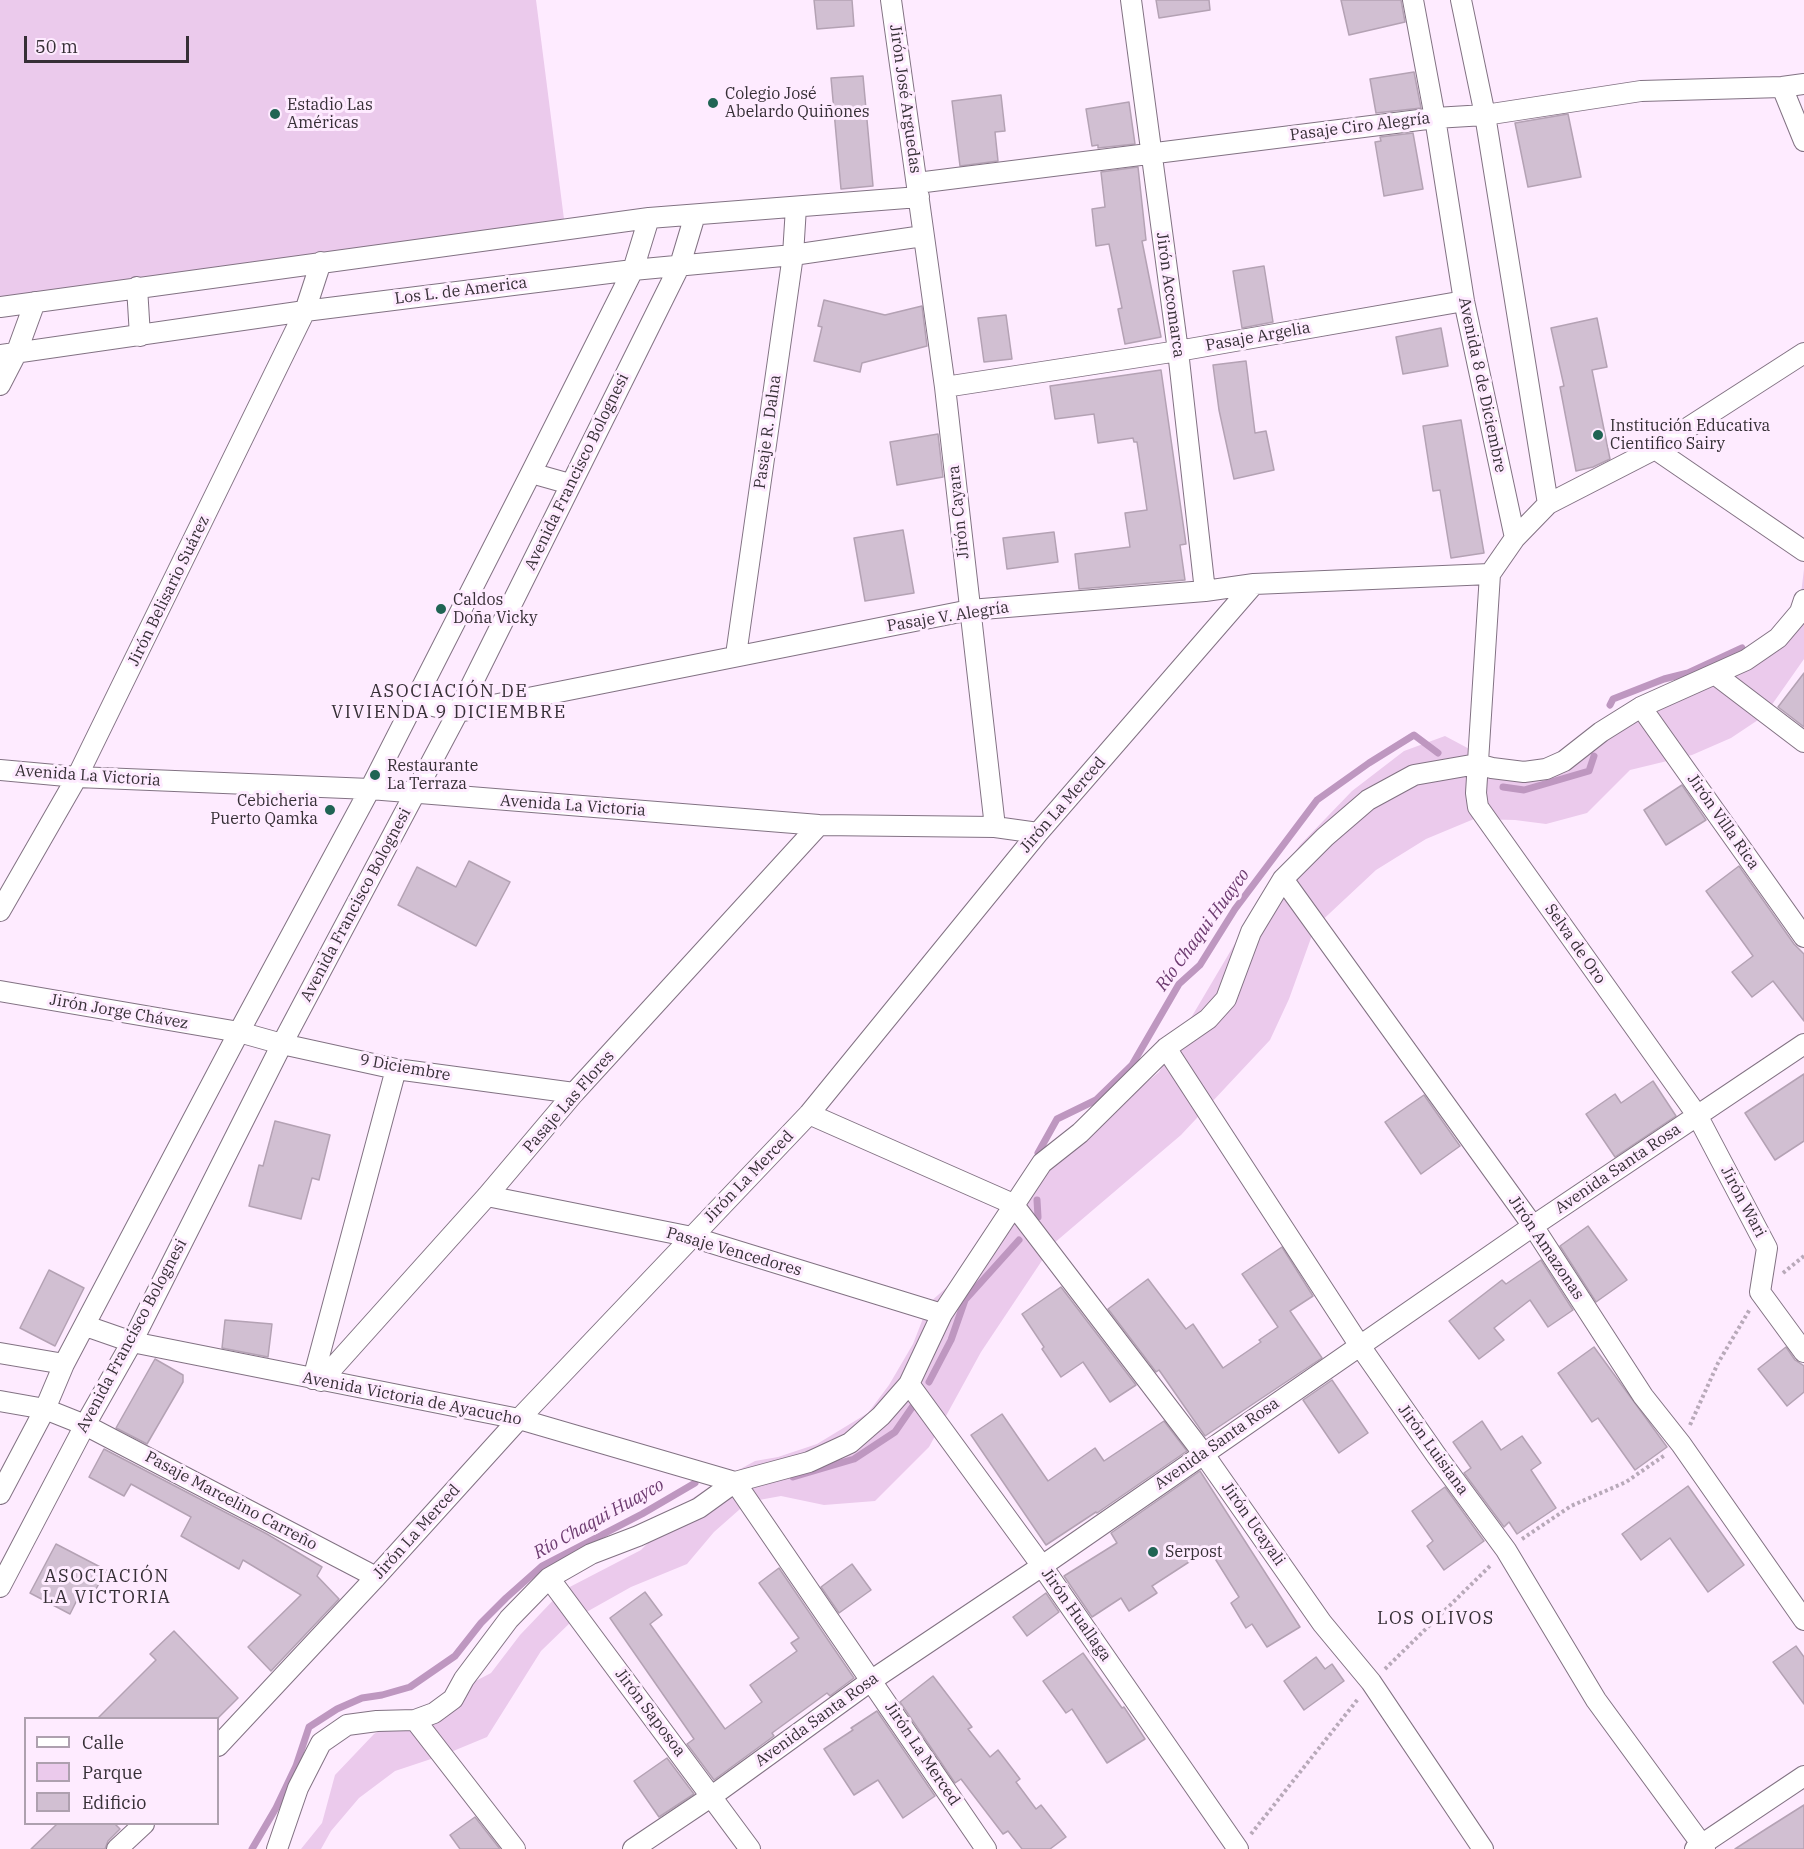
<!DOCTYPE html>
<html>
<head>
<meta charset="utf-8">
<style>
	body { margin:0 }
	#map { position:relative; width:1804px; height:1849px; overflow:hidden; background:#feebff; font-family:"IBM Plex Serif",serif }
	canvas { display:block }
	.legend { position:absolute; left:24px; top:1717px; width:195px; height:108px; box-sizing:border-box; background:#feebff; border:2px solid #aea0af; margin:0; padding:8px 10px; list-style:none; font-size:18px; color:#362f36 }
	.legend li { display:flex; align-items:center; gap:12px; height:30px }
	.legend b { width:30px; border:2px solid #aea0af }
	.scale { position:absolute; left:24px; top:36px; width:165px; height:27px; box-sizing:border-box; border:3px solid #362f36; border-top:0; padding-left:8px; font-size:18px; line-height:21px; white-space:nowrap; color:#362f36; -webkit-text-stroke:4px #feebff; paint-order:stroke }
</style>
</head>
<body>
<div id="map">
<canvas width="1804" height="1849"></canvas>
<ul class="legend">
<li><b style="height:8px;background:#fff"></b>Calle</li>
<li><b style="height:16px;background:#ebcaec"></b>Parque</li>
<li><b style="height:16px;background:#d1bfd2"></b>Edificio</li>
</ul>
<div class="scale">50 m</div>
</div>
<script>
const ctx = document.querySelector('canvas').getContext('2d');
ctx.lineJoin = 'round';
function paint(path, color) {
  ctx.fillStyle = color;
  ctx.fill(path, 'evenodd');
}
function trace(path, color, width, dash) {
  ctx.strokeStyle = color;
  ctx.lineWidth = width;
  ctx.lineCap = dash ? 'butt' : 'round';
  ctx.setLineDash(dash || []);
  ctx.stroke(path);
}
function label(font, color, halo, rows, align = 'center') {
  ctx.font = font + ' "IBM Plex Serif",serif';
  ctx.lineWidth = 6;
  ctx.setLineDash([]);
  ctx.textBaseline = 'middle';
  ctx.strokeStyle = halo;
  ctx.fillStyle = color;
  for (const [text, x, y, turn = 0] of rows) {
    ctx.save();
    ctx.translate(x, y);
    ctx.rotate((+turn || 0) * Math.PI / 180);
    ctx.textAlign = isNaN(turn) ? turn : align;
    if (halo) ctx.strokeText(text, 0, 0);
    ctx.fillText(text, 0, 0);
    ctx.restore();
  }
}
const green = new Path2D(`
	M 0,0 L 536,0 L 565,227 L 0,300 Z
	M 1804,569 L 1804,659 L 1764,716 L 1731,738 L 1692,755 L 1630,770 L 1587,813 L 1546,824 L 1515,820 L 1474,819 L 1426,839 L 1376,870 L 1315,927 L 1289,999 L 1270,1040 L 1181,1135 L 1053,1244 L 981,1352 L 929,1447 L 875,1501 L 824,1505 L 781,1496 L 748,1502 L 714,1532 L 687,1564 L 631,1587 L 574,1619 L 541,1651 L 487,1737 L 446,1754 L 395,1771 L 359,1798 L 331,1831 L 321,1849 L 301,1849 L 322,1823 L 335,1775 L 374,1734 L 491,1673 L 520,1635 L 562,1591 L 641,1550 L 690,1500 L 720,1480 L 755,1461 L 778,1457 L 817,1444 L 868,1413 L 889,1385 L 913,1344 L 929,1303 L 955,1280 L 1069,1147 L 1159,1072 L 1266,891 L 1300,845 L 1352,791 L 1404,751 L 1445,736 L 1522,777 L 1589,734 L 1695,692 L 1776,632 L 1801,594 Z`);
const stream = new Path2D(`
	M 1610,705 L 1613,699 L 1664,679 L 1688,673 L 1742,648
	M 1503,787 L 1524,790 L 1589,771 L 1594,756
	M 1038,1153 L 1057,1119 L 1096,1100 L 1132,1065 L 1179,984 L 1200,965 L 1235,909 L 1317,800 L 1369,763 L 1414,735 L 1438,753
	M 1037,1200 L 1038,1217
	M 929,1382 L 951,1340 L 965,1300 L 1019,1240
	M 793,1477 L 854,1459 L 895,1432 L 915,1403
	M 252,1849 L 276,1808 L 296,1766 L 309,1727 L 337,1709 L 362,1698 L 382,1695 L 410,1687 L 455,1656 L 481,1623 L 506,1598 L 542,1566 L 642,1514 L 695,1483`);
const building = new Path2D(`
	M 814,0 L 852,0 L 854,26 L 817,29 Z
	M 1156,0 L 1209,0 L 1210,10 L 1159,18 Z
	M 1341,0 L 1401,0 L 1405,22 L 1349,35 Z
	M 1414,72 L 1421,108 L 1376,113 L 1370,79 Z
	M 863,76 L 873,186 L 841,189 L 831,78 Z
	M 1001,95 L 1005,131 L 995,132 L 998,161 L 960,166 L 952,101 Z
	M 1129,102 L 1135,144 L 1098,148 L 1098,145 L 1092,146 L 1086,109 Z
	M 1568,114 L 1581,177 L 1528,187 L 1515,123 Z
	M 1413,133 L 1423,189 L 1384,196 L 1375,142 L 1381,141 L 1380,137 Z
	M 1138,167 L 1146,240 L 1142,241 L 1161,337 L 1125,344 L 1118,309 L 1122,308 L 1109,244 L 1096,246 L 1092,209 L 1105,207 L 1101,172 Z
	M 1264,266 L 1273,322 L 1242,328 L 1233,271 Z
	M 824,300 L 885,315 L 922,306 L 927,346 L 862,363 L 860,372 L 814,361 L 822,327 L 818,326 Z
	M 1006,315 L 1012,359 L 984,362 L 978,318 Z
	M 1597,318 L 1607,367 L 1592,370 L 1610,459 L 1593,467 L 1576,471 L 1560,387 L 1564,386 L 1551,328 Z
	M 1441,328 L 1448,366 L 1403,374 L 1396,337 Z
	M 1246,361 L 1255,433 L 1266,431 L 1274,470 L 1234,479 L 1219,410 L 1213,365 Z
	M 1161,370 L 1186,544 L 1180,545 L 1185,580 L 1079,589 L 1075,554 L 1130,547 L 1125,513 L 1147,510 L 1137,442 L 1134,442 L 1133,438 L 1098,443 L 1094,414 L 1055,419 L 1050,386 Z
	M 1461,420 L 1484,553 L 1451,558 L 1440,490 L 1433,491 L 1423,426 Z
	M 938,434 L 943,477 L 897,485 L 890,442 Z
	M 903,530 L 914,593 L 865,601 L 854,538 Z
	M 1054,532 L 1058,562 L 1007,569 L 1003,538 Z
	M 1804,673 L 1804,727 L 1778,707 Z
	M 1682,785 L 1706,820 L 1666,845 L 1644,810 Z
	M 469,861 L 510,882 L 476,946 L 398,905 L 417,867 L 456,887 Z
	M 1739,866 L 1794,944 L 1804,954 L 1804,1021 L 1773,981 L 1752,997 L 1732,972 L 1753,956 L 1706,891 Z
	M 1804,1074 L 1804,1141 L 1775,1160 L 1745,1113 Z
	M 1653,1081 L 1676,1116 L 1615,1157 L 1586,1114 L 1615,1094 L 1621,1103 Z
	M 1424,1095 L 1460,1146 L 1421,1174 L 1385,1122 Z
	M 275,1121 L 330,1135 L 319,1180 L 312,1178 L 301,1219 L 249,1206 L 259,1165 L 263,1166 Z
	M 1588,1226 L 1627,1280 L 1596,1302 L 1560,1246 Z
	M 1282,1247 L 1313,1296 L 1290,1311 L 1322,1358 L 1205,1436 L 1159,1370 L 1156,1372 L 1108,1309 L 1148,1279 L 1186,1329 L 1193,1324 L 1223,1368 L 1261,1342 L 1259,1340 L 1278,1327 L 1242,1274 Z
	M 1541,1260 L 1573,1310 L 1548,1327 L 1530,1300 L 1494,1328 L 1504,1340 L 1479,1359 L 1449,1321 L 1502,1280 L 1506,1284 Z
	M 49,1270 L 84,1288 L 55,1346 L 20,1328 Z
	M 1061,1287 L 1136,1385 L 1110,1402 L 1083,1362 L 1061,1377 L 1042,1349 L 1044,1347 L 1022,1314 Z
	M 225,1320 L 272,1324 L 268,1357 L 222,1348 Z
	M 1594,1347 L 1667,1447 L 1635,1470 L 1598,1418 L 1592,1422 L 1558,1373 Z
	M 1786,1347 L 1795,1360 L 1804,1366 L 1804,1392 L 1787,1406 L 1758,1369 Z
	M 155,1359 L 183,1375 L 183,1382 L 147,1444 L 116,1428 Z
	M 1332,1380 L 1368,1433 L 1339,1453 L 1303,1400 Z
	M 1002,1414 L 1048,1481 L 1095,1448 L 1104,1461 L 1164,1421 L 1187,1451 L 1097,1513 L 1096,1512 L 1046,1545 L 971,1435 Z
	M 1482,1421 L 1501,1450 L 1522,1436 L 1541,1463 L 1531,1470 L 1556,1508 L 1517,1534 L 1509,1522 L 1504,1527 L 1464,1473 L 1471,1468 L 1453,1442 Z
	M 104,1449 L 267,1534 L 322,1567 L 317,1576 L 339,1599 L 271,1671 L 248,1647 L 301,1595 L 243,1560 L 239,1569 L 181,1536 L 191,1517 L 131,1484 L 124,1496 L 89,1477 Z
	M 1200,1471 L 1300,1627 L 1267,1647 L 1252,1624 L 1246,1628 L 1231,1603 L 1239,1597 L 1209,1549 L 1152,1586 L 1157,1593 L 1129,1611 L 1121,1598 L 1092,1617 L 1064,1576 L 1117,1543 L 1111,1533 Z
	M 1688,1486 L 1744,1565 L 1708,1592 L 1670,1538 L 1641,1560 L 1622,1534 Z
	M 1445,1487 L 1484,1541 L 1444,1570 L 1427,1546 L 1433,1541 L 1412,1511 Z
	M 56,1544 L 106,1570 L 93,1595 L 82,1590 L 70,1614 L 30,1593 Z
	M 852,1564 L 871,1590 L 839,1613 L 821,1587 Z
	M 779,1568 L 854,1678 L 830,1696 L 827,1693 L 772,1733 L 774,1736 L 714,1780 L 687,1744 L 694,1739 L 610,1618 L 645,1592 L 662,1615 L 650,1624 L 725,1729 L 762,1702 L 750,1685 L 797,1651 L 791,1643 L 799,1638 L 759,1583 Z
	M 1046,1593 L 1059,1612 L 1027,1636 L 1013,1617 Z
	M 174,1631 L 238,1698 L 217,1719 L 97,1719 L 156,1660 L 150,1654 Z
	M 1796,1646 L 1804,1657 L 1804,1704 L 1773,1662 Z
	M 1083,1653 L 1122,1708 L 1124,1707 L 1145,1739 L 1107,1763 L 1072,1709 L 1066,1713 L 1043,1681 Z
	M 1316,1657 L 1325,1669 L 1332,1664 L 1344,1681 L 1304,1710 L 1284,1681 Z
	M 933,1676 L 972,1727 L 968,1729 L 990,1757 L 998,1750 L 1020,1779 L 1016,1782 L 1036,1809 L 1041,1805 L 1066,1837 L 1050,1849 L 1022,1849 L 1008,1831 L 1003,1834 L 961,1779 L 955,1783 L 900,1702 Z
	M 877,1711 L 935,1796 L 903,1818 L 878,1780 L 854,1795 L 824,1749 L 853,1730 L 851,1728 Z
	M 667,1758 L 694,1794 L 659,1817 L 634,1781 Z
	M 1804,1805 L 1804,1849 L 1735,1849 L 1766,1829 Z
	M 475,1817 L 500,1849 L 460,1849 L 450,1835 Z
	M 57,1824 L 115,1824 L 120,1829 L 108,1841 L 105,1849 L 31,1849 Z`);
const path = new Path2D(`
	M 1783,1273 L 1804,1256
	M 1690,1425 L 1718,1363 L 1750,1309
	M 1522,1539 L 1571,1506 L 1626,1482 L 1665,1455
	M 1385,1669 L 1491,1565
	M 1251,1834 L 1358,1699`);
const minor = new Path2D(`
	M 891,0 L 945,387 L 995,827
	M 1131,0 L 1178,351 L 1205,591
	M 1413,0 L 1435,118 L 1464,301 L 1515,538
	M 1461,0 L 1485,115 L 1548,504
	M 1782,87 L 1804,141
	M 917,183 L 1435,118 L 1485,115 L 1641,91 L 1782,87 L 1804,84
	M 137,287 L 140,336
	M 0,307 L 649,218 L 919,197
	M 1804,353 L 1655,449 L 1548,504 L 1515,538 L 1490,574 L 1476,793 L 1478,807 L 1697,1115 L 1767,1248 L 1760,1292 L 1804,1352
	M 0,355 L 305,311 L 633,270 L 793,255 L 923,236
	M 0,385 L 16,354 L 35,302
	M 945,387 L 1178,351 L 1464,301
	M 1655,449 L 1804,551
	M 531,473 L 570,484
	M 736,655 L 793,255 L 796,207
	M 1716,675 L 1804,742
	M 413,701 L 458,712 L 970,610 L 1205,591 L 1254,584 L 1490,574
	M 1641,707 L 1804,937
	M 0,770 L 77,777 L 370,789 L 819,825 L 995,827 L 1038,833
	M 1283,879 L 1533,1226 L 1643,1396 L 1681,1444 L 1804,1620
	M 0,911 L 77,777 L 305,311 L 321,262
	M 0,991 L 239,1032 L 282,1044 L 396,1069 L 574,1093
	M 1166,1048 L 1360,1346 L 1436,1455 L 1506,1550 L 1596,1700 L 1705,1849
	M 809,1114 L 1013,1204 L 1203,1453 L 1322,1623 L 1371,1682 L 1483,1849
	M 487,1196 L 692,1237 L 942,1314
	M 86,1326 L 132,1342 L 519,1419 L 735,1482 L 986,1849
	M 0,1353 L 64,1364
	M 313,1379 L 396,1069
	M 321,1381 L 487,1196 L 574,1093 L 819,825
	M 909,1384 L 1042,1566 L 1238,1849
	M 0,1401 L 45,1409 L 85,1425 L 376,1577
	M 0,1494 L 45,1409 L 64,1364 L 239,1032 L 370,789 L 531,473 L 633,270 L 649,218
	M 549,1578 L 750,1849
	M 0,1587 L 85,1425 L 132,1342 L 282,1044 L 458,712 L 680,265 L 695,215
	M 415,1720 L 515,1849
	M 218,1746 L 376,1577 L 519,1419 L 809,1114 L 1038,833 L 1254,584
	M 117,1849 L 144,1824
	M 277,1849 L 298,1788 L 321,1743 L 347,1725 L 377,1721 L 415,1720 L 434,1713 L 453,1699 L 464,1679 L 509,1619 L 549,1578 L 591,1554 L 638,1536 L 699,1508 L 735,1482 L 809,1462 L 850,1443 L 881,1416 L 909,1384 L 942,1314 L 1042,1163 L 1080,1133 L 1166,1048 L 1208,1019 L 1226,999 L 1251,932 L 1283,879 L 1325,837 L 1368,800 L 1414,775 L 1477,764 L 1492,768 L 1524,772 L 1546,769 L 1564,761 L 1601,732 L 1641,707 L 1746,660 L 1778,638 L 1800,612 L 1804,600
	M 633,1849 L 712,1796 L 872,1680 L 1042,1566 L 1533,1226 L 1804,1044
	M 1695,1849 L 1804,1776`);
const markers = [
	[713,103,6,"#206454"],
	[275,114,6,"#206454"],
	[1598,435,6,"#206454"],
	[441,609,6,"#206454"],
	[375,775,6,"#206454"],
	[330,810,6,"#206454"],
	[1153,1552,6,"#206454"]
];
const poiNames = [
	["Colegio José",725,94],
	["Abelardo Quiñones",725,112],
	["Estadio Las",287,105],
	["Américas",287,123],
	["Institución Educativa",1610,426],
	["Cientifico Sairy",1610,444],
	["Caldos",453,600],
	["Doña Vicky",453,618],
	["Restaurante",387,766],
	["La Terraza",387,784],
	["Cebicheria",318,801,"right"],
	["Puerto Qamka",318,819,"right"],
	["Serpost",1165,1552]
];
const streetNames = [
	["Jirón José Arguedas",905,99,82],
	["Pasaje Ciro Alegría",1360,127,-7],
	["Los L. de America",461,291,-7],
	["Jirón Accomarca",1170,295,82],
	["Pasaje Argelia",1258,337,-10],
	["Avenida 8 de Diciembre",1482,385,78],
	["Pasaje R. Dalna",768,432,-82],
	["Avenida Francisco Bolognesi",577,472,-64],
	["Jirón Cayara",959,512,-96],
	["Jirón Belisario Suárez",169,591,-64],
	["Pasaje V. Alegría",948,617,-9],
	["Avenida La Victoria",88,776,4],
	["Jirón La Merced",1063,805,-49],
	["Avenida La Victoria",573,806,4],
	["Jirón Villa Rica",1723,822,55],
	["Avenida Francisco Bolognesi",356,905,-62],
	["Selva de Oro",1575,944,55],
	["Jirón Jorge Chávez",119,1012,10],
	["9 Diciembre",405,1068,10],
	["Pasaje Las Flores",569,1102,-49],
	["Avenida Santa Rosa",1618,1169,-34],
	["Jirón La Merced",749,1177,-46],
	["Jirón Wari",1743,1202,62],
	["Jirón Amazonas",1546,1248,56],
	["Pasaje Vencedores",734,1252,16],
	["Avenida Francisco Bolognesi",132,1336,-62],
	["Avenida Victoria de Ayacucho",412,1399,11],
	["Avenida Santa Rosa",1217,1444,-35],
	["Jirón Luisiana",1433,1450,54],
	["Pasaje Marcelino Carreño",231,1501,28],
	["Jirón Ucayali",1253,1524,55],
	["Jirón La Merced",417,1532,-48],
	["Jirón Huallaga",1076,1615,55],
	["Jirón Saposoa",650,1713,53],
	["Avenida Santa Rosa",817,1720,-36],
	["Jirón La Merced",922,1754,56]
];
const neighbourhoodNames = [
	["ASOCIACIÓN DE",449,692],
	["VIVIENDA 9 DICIEMBRE",449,713],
	["ASOCIACIÓN",107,1577],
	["LA VICTORIA",107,1598],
	["LOS OLIVOS",1436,1619]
];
const waterNames = [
	["Río Chaqui Huayco",1203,930,-54],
	["Río Chaqui Huayco",599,1519,-29]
];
paint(green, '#ebcaec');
trace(stream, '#be97c0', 7);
paint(building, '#d1bfd2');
trace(building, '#b4a2b4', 1.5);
trace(minor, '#827283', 22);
trace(path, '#b8a9b9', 4, [3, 3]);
trace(minor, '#fff', 20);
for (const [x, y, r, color] of markers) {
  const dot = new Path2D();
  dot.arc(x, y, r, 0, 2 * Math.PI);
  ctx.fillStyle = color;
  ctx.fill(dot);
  trace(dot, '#feebff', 2);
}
label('16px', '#362f36', '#feebff', poiNames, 'left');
label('16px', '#362f36', '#feebff', streetNames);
ctx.letterSpacing = '1.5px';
label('18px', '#362f36', '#feebff', neighbourhoodNames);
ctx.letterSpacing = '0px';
label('italic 18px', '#6d3b70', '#feebff', waterNames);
</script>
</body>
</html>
